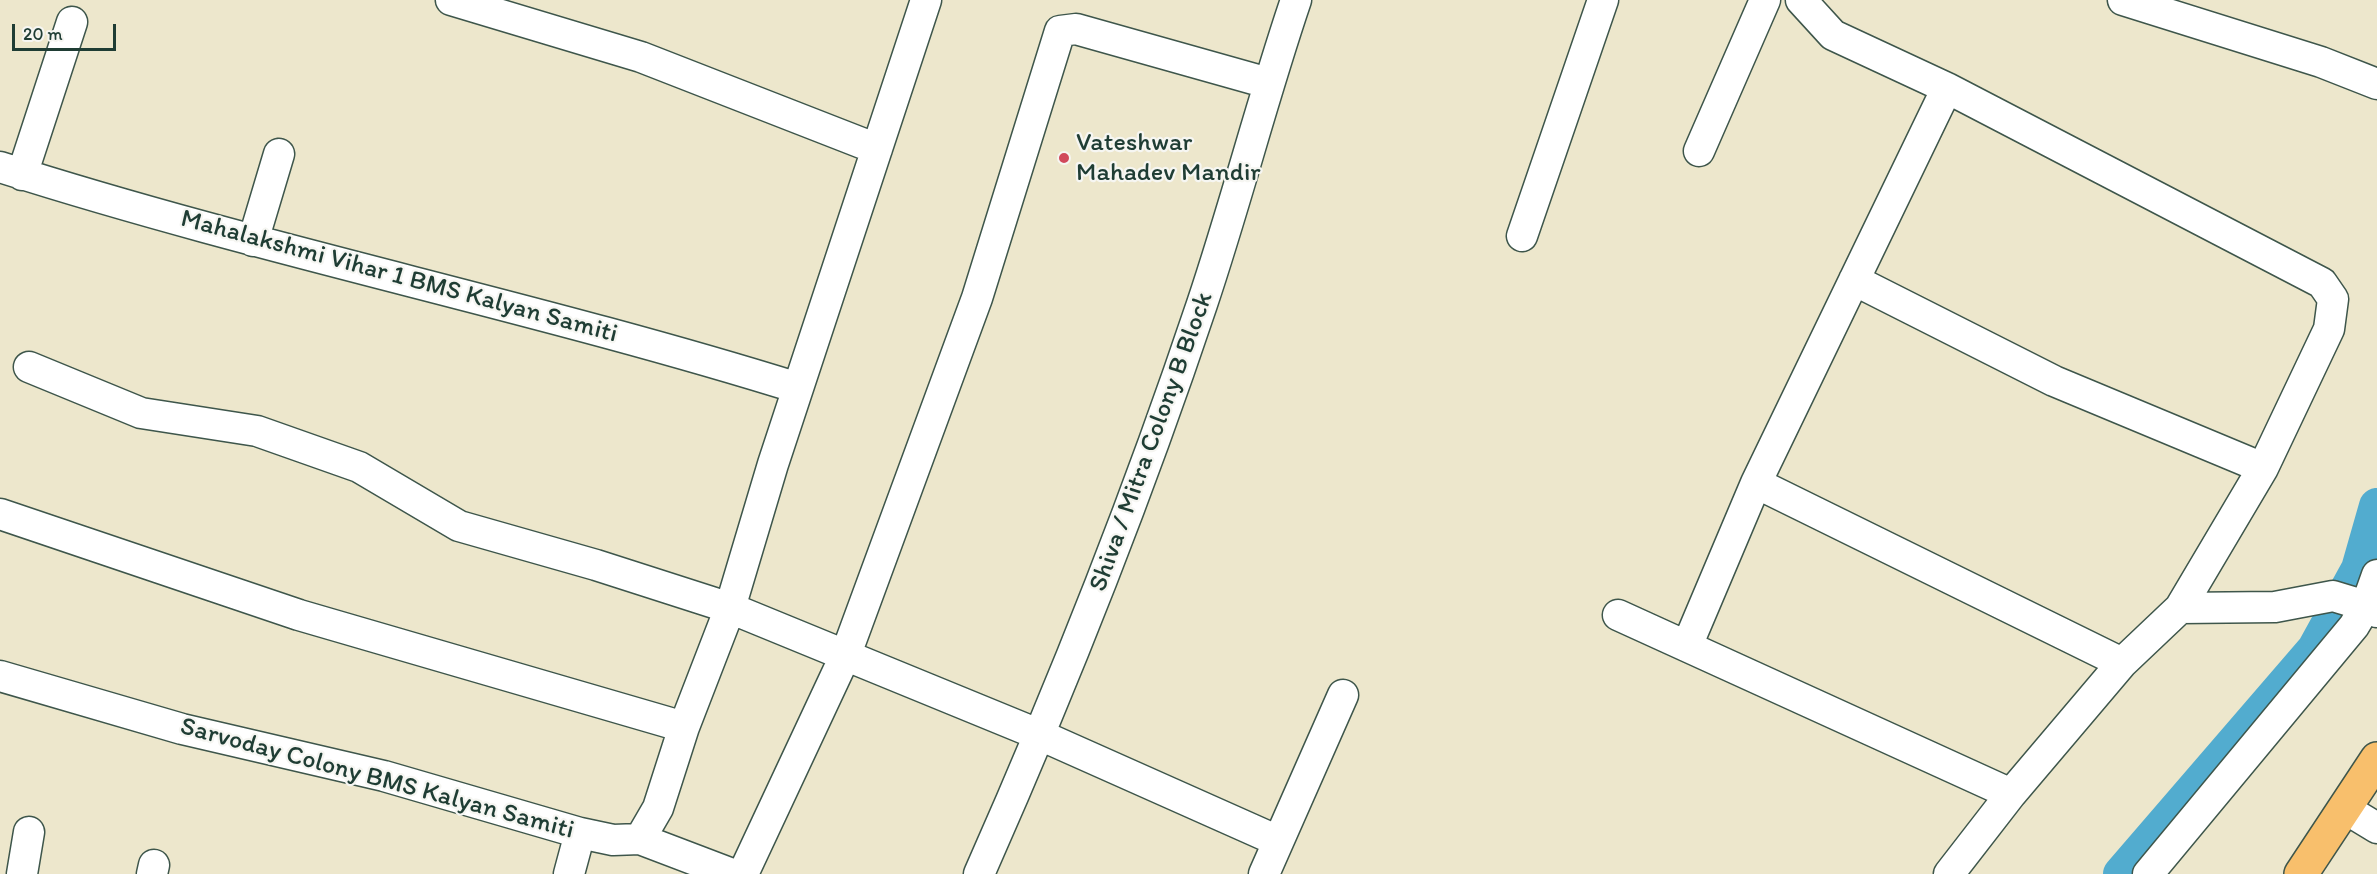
<!DOCTYPE html>
<html>
<head>
<meta charset="utf-8">
<style>
	body { margin:0 }
	#map { position:relative; width:2377px; height:874px; overflow:hidden; background:#ede7cc; font-family:Itim,sans-serif }
	canvas { display:block }
	.scale { position:absolute; left:12px; top:24px; width:104px; height:27px; box-sizing:border-box; border:3px solid #1f3d34; border-top:0; padding-left:8px; font-size:18px; line-height:21px; white-space:nowrap; color:#1f3d34; -webkit-text-stroke:4px #f6f6f2; paint-order:stroke }
</style>
</head>
<body>
<div id="map">
<canvas width="2377" height="874"></canvas>
<div class="scale">20 m</div>
</div>
<script>
const ctx = document.querySelector('canvas').getContext('2d');
ctx.lineJoin = 'round';
function trace(path, color, width, dash) {
  ctx.strokeStyle = color;
  ctx.lineWidth = width;
  ctx.lineCap = dash ? 'butt' : 'round';
  ctx.setLineDash(dash || []);
  ctx.stroke(path);
}
function label(font, color, halo, rows, align = 'center') {
  ctx.font = font + ' Itim,sans-serif';
  ctx.lineWidth = 4.5;
  ctx.setLineDash([]);
  ctx.textBaseline = 'middle';
  ctx.strokeStyle = halo;
  ctx.fillStyle = color;
  for (const [text, x, y, turn = 0] of rows) {
    ctx.save();
    ctx.translate(x, y);
    ctx.rotate((+turn || 0) * Math.PI / 180);
    ctx.textAlign = isNaN(turn) ? turn : align;
    if (halo) ctx.strokeText(text, 0, 0);
    ctx.fillText(text, 0, 0);
    ctx.restore();
  }
}
const canal = new Path2D(`
	M 2121,874 L 2315,649 L 2359,569 L 2377,506`);
const street = new Path2D(`
	M 451,0 L 641,57 L 877,149
	M 1801,0 L 1833,35 L 1947,88 L 2322,283 L 2333,299 L 2329,329 L 2263,468 L 2180,608 L 2122,663 L 2011,794 L 1949,874
	M 2123,0 L 2321,62 L 2377,84
	M 1947,88 L 1756,483 L 2122,663
	M 1699,151 L 1765,0
	M 0,167 C 263,251 535,306 798,388
	M 22,175 L 72,22
	M 1522,236 L 1603,0
	M 253,241 L 279,154
	M 1854,280 L 2054,381 L 2263,468
	M 29,367 L 141,413 L 257,431 L 359,467 L 459,526 L 596,565 L 730,608 L 1040,735 L 1278,841
	M 0,514 L 299,615 L 684,727
	M 2180,608 L 2275,607 L 2333,596 L 2366,606 L 2377,612
	M 1618,615 L 2011,794
	M 1687,646 L 1756,483
	M 0,676 L 182,729 L 384,776 L 580,833 L 613,840 L 640,839 L 658,808 L 684,727 L 730,608 L 773,464 L 926,0
	M 2344,808 L 2377,828
	M 640,839 L 732,874
	M 22,874 L 29,832
	M 152,874 L 154,865
	M 569,874 L 580,833
	M 743,874 L 846,654 L 977,298 L 1060,31 L 1076,29 L 1268,83
	M 979,874 C 1062,687 1137,498 1202,304 C 1236,203 1262,100 1296,0
	M 1264,874 L 1343,695
	M 2148,874 L 2354,626 L 2366,606 L 2377,575`);
const primary = new Path2D(`
	M 2301,874 L 2377,759`);
const markers = [
	[1064,158,6,"#d1495b"]
];
const poiNames = [
	["Vateshwar",1076,143],
	["Mahadev Mandir",1076,173]
];
const streetNames = [
	["Mahalakshmi Vihar 1 BMS Kalyan Samiti",399,277,15],
	["Shiva / Mitra Colony B Block",1152,442,-70],
	["Sarvoday Colony BMS Kalyan Samiti",377,779,15]
];
trace(canal, '#52accf', 36);
trace(street, '#3e564b', 33);
trace(primary, '#3e564b', 36);
trace(street, '#fff', 30);
trace(primary, '#f8bf6c', 33);
for (const [x, y, r, color] of markers) {
  const dot = new Path2D();
  dot.arc(x, y, r, 0, 2 * Math.PI);
  ctx.fillStyle = color;
  ctx.fill(dot);
  trace(dot, '#f6f6f2', 2);
}
label('26px', '#1f3d34', '#f6f6f2', poiNames, 'left');
label('26px', '#1f3d34', '#f6f6f2', streetNames);
</script>
</body>
</html>
